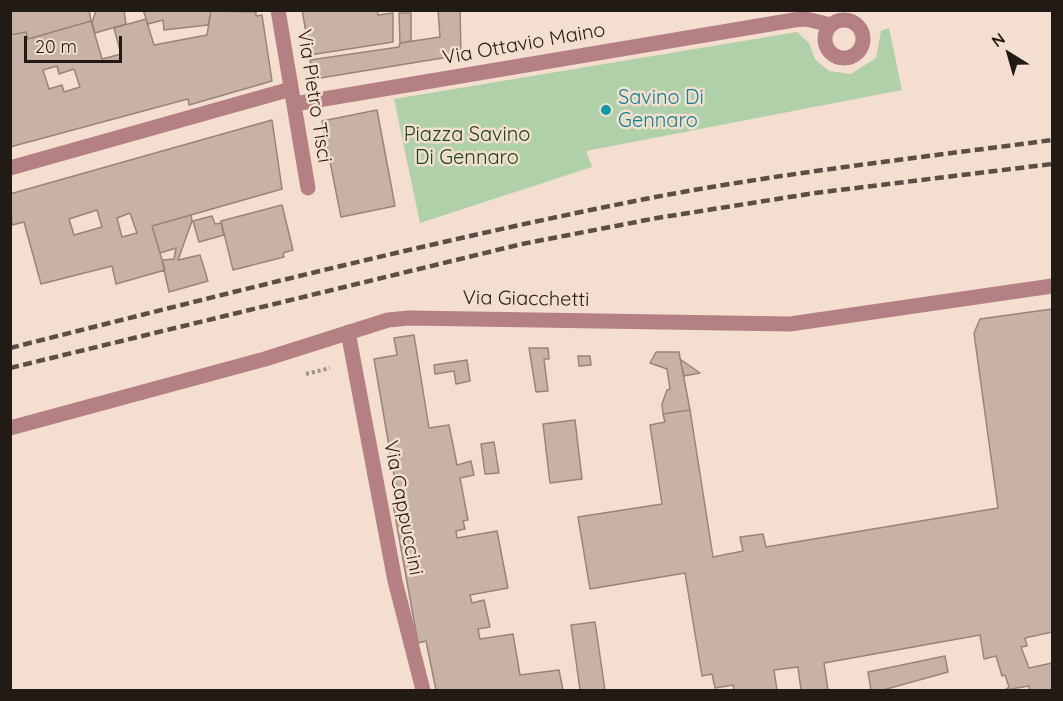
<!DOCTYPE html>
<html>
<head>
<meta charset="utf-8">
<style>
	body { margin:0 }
	#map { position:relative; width:1063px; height:701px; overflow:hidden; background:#f3decf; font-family:Quicksand,sans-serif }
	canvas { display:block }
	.frame { position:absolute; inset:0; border:12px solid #221a15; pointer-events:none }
	.north { position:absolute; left:979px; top:24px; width:60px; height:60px; -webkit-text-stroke:4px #f3decf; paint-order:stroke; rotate:323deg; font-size:16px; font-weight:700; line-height:24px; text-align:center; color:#221a15 }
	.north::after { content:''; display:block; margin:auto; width:21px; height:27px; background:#221a15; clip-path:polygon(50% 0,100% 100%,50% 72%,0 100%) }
	.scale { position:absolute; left:24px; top:36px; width:98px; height:27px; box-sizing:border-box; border:3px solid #221a15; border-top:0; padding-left:8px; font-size:18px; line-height:21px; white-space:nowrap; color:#221a15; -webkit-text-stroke:4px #f3decf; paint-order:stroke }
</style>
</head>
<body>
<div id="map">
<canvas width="1063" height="701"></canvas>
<div class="frame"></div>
<div class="north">N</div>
<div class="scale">20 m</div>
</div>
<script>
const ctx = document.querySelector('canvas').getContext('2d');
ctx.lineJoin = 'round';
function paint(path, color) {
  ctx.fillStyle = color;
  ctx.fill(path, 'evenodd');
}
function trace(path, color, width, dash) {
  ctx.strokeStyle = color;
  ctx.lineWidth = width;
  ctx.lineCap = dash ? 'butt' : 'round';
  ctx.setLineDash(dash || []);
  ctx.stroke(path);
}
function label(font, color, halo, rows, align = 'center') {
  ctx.font = font + ' Quicksand,sans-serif';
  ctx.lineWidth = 5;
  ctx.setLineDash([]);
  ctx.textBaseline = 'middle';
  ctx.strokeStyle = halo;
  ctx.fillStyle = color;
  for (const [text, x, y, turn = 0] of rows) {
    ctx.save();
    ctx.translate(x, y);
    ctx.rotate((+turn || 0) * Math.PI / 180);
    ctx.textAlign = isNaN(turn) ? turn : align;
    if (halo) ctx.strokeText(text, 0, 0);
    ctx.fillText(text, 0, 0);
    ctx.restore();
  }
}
const green = new Path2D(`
	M 889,28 L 902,90 L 586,151 L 592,167 L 420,223 L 394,99 L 797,32 L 809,43 L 815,59 L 829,71 L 851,74 L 876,58 L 881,31 Z`);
const building = new Path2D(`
	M 89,10 L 91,21 L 28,39 L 26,32 L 10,35 L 10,11 Z
	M 124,10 L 126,24 L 95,33 L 92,22 L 96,11 Z
	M 143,10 L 235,10 L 211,11 L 208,25 L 164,30 L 163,20 L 148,24 Z
	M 302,10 L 377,10 L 378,15 L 393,13 L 393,42 L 310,55 Z
	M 438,10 L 460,10 L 461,55 L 314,79 L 310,60 L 399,47 L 400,43 L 440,37 Z
	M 211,11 L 256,12 L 256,16 L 262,15 L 272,81 L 189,105 L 188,99 L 184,100 L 10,147 L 10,35 L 26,32 L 28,39 L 91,21 L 102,59 L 121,54 L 114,28 L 146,19 L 154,45 L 207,35 ZM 57,66 L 59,74 L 74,69 L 80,87 L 64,92 L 62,85 L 49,89 L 43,70 Z
	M 399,13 L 411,13 L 411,41 L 400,43 Z
	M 377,110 L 395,206 L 341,217 L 322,121 Z
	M 272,120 L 282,189 L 152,226 L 165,270 L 116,284 L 112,266 L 41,284 L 24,222 L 12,225 L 10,194 ZM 97,210 L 102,227 L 74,235 L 69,219 ZM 130,213 L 137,233 L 122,237 L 117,218 Z
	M 282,205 L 293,250 L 283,253 L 284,257 L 233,270 L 221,221 Z
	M 191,215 L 192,221 L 178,260 L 200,255 L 208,281 L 169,292 L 162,260 L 174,259 L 176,248 L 160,253 L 152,226 Z
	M 212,216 L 215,224 L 221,223 L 224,235 L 199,242 L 193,221 Z
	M 1052,309 L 1052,632 L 1025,638 L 1027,646 L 1021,647 L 1029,668 L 1052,663 L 1052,690 L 1029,690 L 1029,686 L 1005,690 L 1009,687 L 1005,675 L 1002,676 L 996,656 L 984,659 L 980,635 L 824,663 L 828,690 L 801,690 L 798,667 L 774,670 L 777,690 L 734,690 L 733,685 L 715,688 L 712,674 L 702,676 L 685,573 L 590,589 L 578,517 L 662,504 L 650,425 L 665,422 L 663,414 L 690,410 L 713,557 L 743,551 L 740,537 L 763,534 L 766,547 L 998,508 L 974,333 L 980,319 Z
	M 414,335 L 429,428 L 449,425 L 457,465 L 471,461 L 474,475 L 460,478 L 468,520 L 463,521 L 465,529 L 456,531 L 457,538 L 497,531 L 508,588 L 470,595 L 472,603 L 484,600 L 490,627 L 478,629 L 480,639 L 513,634 L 520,675 L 559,670 L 563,690 L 436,690 L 426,641 L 418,643 L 393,504 L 399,504 L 374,359 L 397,355 L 394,338 Z
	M 529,348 L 548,348 L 549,359 L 544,359 L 548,391 L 536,392 Z
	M 656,352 L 679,352 L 690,410 L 663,414 L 662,404 L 667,390 L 670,389 L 667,369 L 650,363 Z
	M 578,356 L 590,356 L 591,365 L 579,366 Z
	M 680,359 L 700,373 L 684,376 Z
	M 467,360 L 470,381 L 456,384 L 454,371 L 435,374 L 434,365 Z
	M 575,420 L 582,479 L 550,483 L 543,424 Z
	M 494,442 L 499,473 L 485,474 L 481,444 Z
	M 595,622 L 605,690 L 580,690 L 571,625 Z
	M 945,656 L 948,672 L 883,690 L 871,690 L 868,672 Z`);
const path = new Path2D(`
	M 306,374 L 330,368`);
const street = new Path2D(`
	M 278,10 L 308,188
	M825 39a19 19 0 1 1 38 0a19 19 0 1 1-38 0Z
	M 294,104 L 794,20 L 806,19 L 831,25
	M 10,168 L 291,89
	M 348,332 L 395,581 L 423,690
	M 10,428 L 265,359 L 388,320 L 409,318 L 790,324 L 1052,286`);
const rail = new Path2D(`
	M 10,348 C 221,295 432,241 645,199 C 780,173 917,158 1052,140
	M 10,368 L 522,244 L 657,218 L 815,193 L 1052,164`);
const markers = [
	[606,110,6,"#0f9aa8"]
];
const streetNames = [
	["Via Ottavio Maino",524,44,-10],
	["Via Pietro Tisci",314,96,81],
	["Via Giacchetti",526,299,1],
	["Via Cappuccini",403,508,79]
];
const cultureNames = [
	["Savino Di",618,98],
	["Gennaro",618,121]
];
const parkNames = [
	["Piazza Savino",467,135],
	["Di Gennaro",467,158]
];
paint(green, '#afd0a8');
paint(building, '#c8b2a5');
trace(building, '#998479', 1.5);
trace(path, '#a09085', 4, [3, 3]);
trace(street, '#b58083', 15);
trace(rail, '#5a4e47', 4.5, [9, 4.5]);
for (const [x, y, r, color] of markers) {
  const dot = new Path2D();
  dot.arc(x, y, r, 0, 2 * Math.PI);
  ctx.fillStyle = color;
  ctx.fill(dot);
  trace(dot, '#f3decf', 2);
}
label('20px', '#221a15', '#f3decf', streetNames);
label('20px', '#0d838f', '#f3decf', cultureNames, 'left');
label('20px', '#1a4410', '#f3decf', parkNames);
</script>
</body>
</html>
